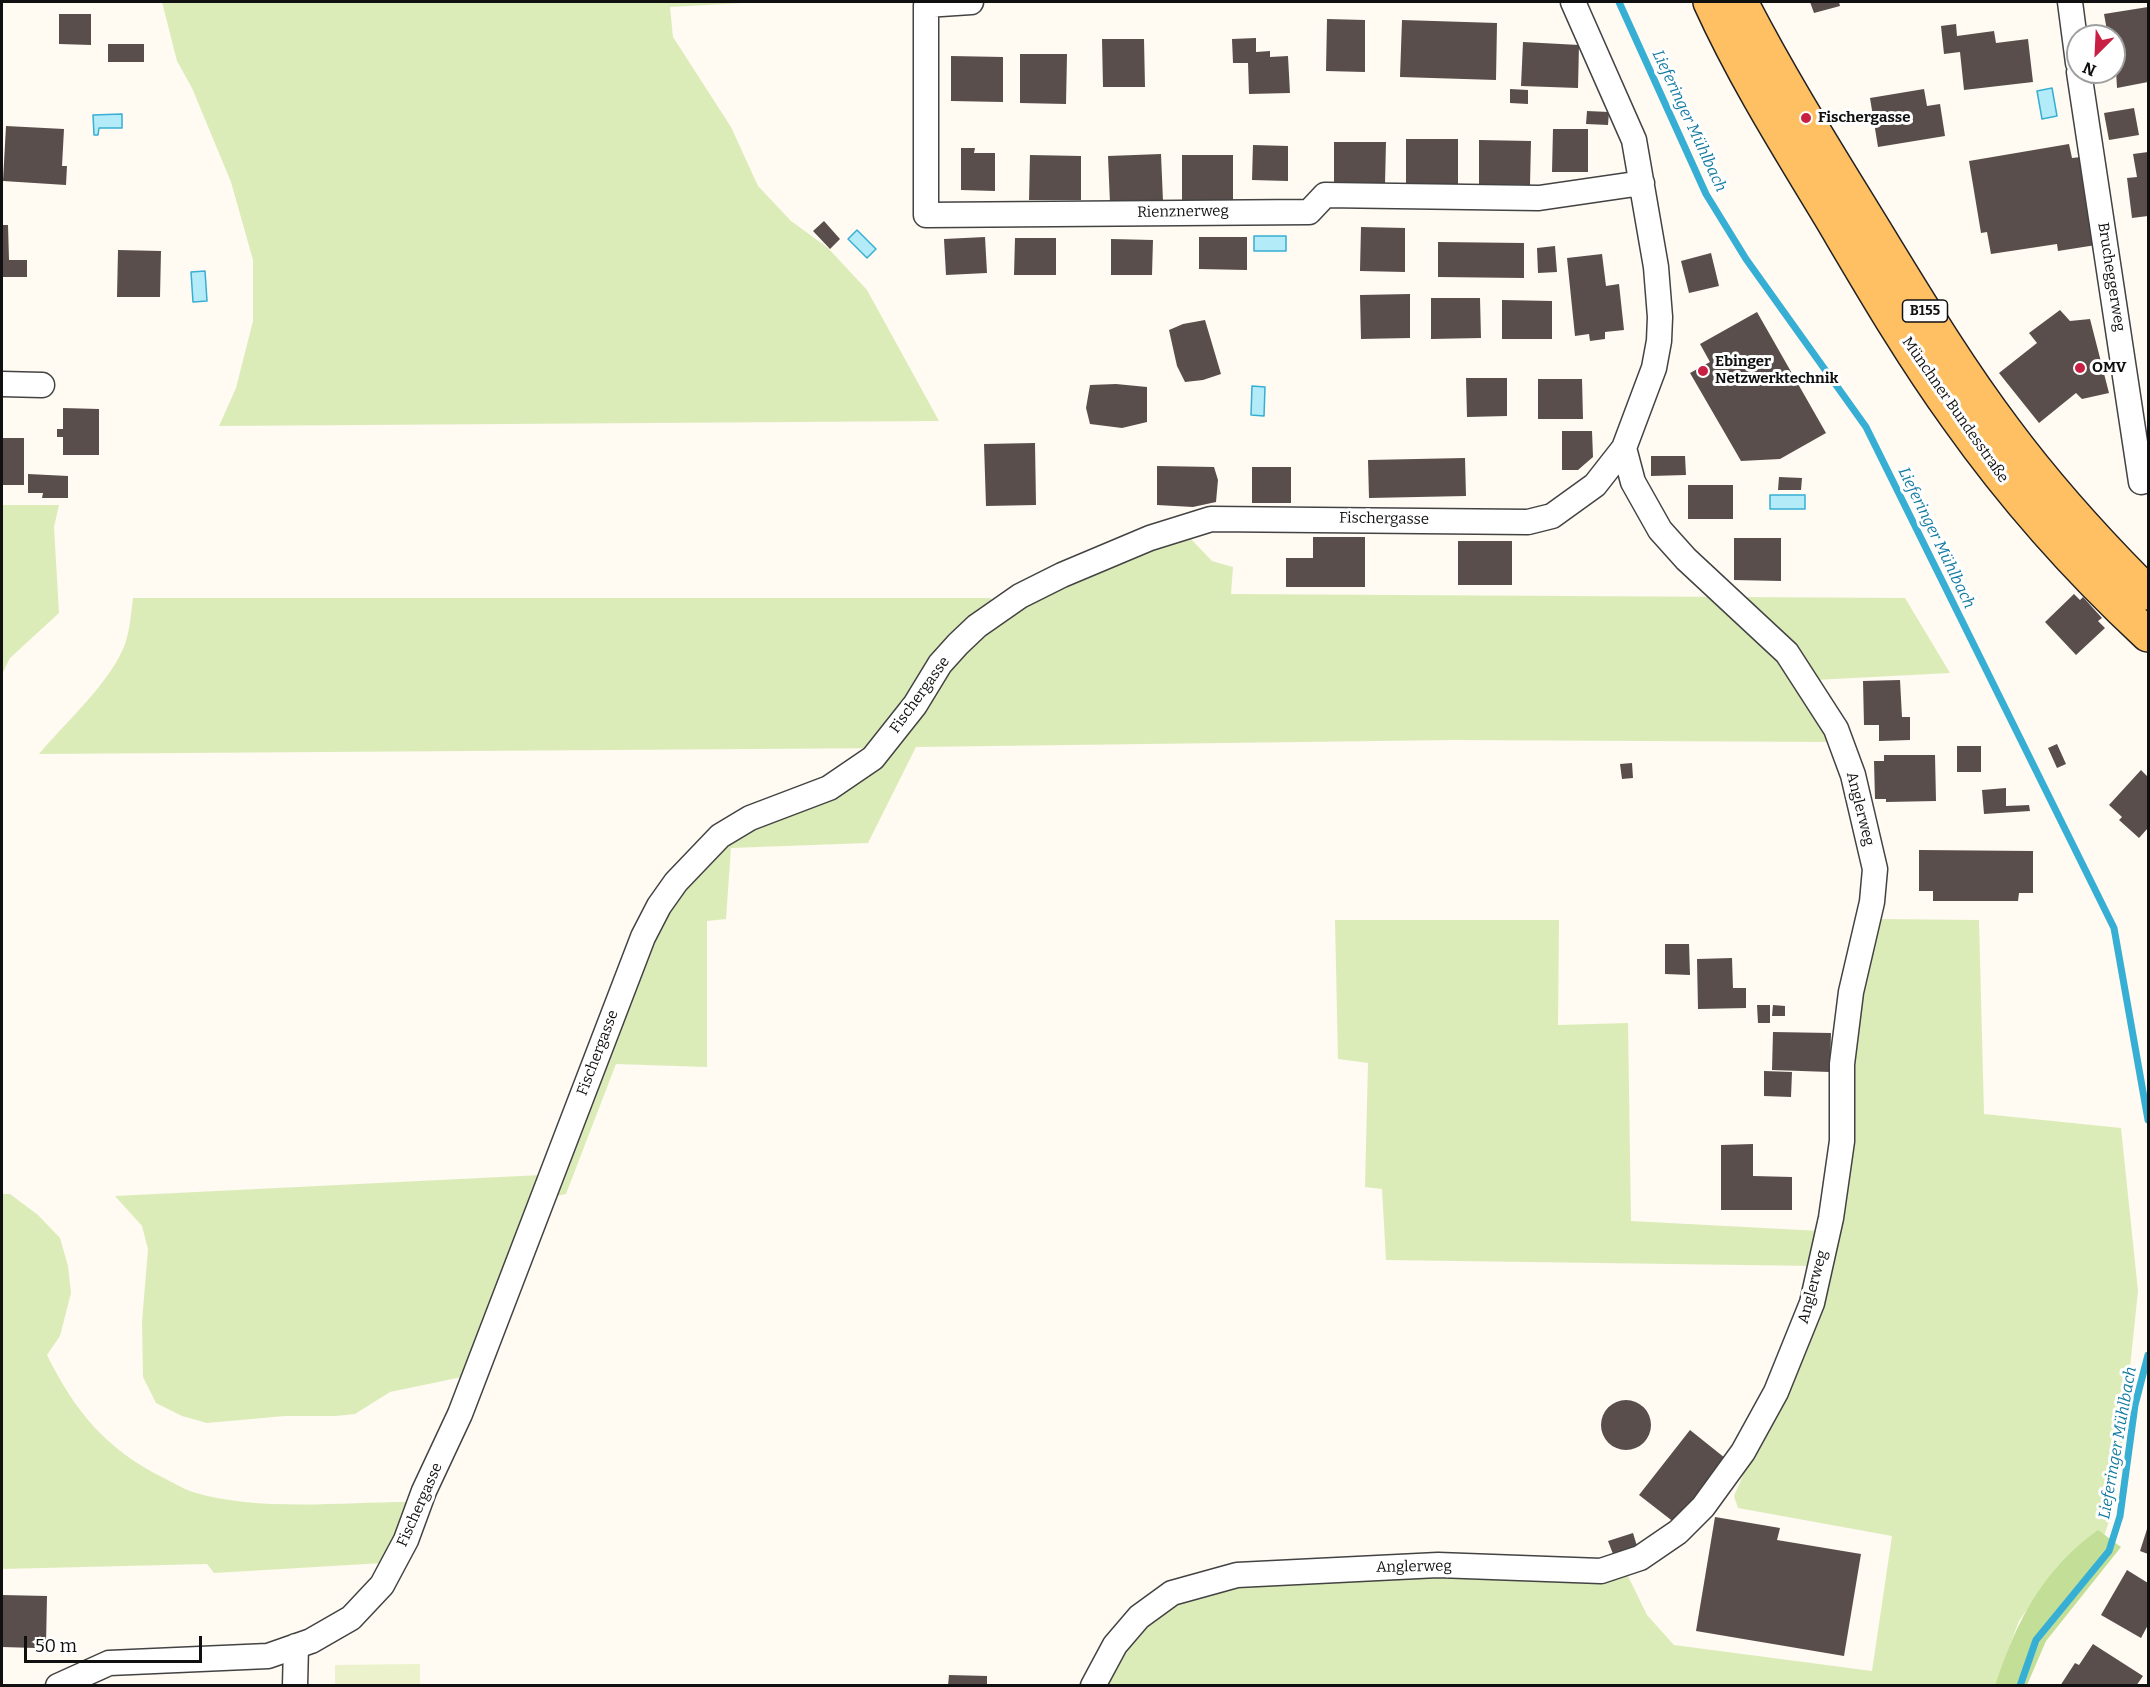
<!DOCTYPE html>
<html>
<head>
<meta charset="utf-8">
<style>
	body { margin:0 }
	#map { position:relative; width:2150px; height:1687px; overflow:hidden; background:#fffaf2; font-family:Bitter,serif }
	canvas { display:block }
	.frame { position:absolute; inset:0; border:3px solid #101010; pointer-events:none }
	.north { position:absolute; left:2066px; top:24px; width:60px; height:60px; box-sizing:border-box; background:#fff; border:2px solid #9f9f9f; border-radius:50%; rotate:204deg; font-size:16px; font-weight:700; line-height:24px; text-align:center; color:#101010 }
	.north::after { content:''; display:block; margin:auto; width:21px; height:27px; background:#c81f43; clip-path:polygon(50% 0,100% 100%,50% 72%,0 100%) }
	.scale { position:absolute; left:24px; top:1636px; width:178px; height:27px; box-sizing:border-box; border:3px solid #101010; border-top:0; padding-left:8px; font-size:18px; line-height:21px; white-space:nowrap; color:#101010; -webkit-text-stroke:4px #fff; paint-order:stroke }
</style>
</head>
<body>
<div id="map">
<canvas width="2150" height="1687"></canvas>
<div class="frame"></div>
<div class="north">N</div>
<div class="scale">50 m</div>
</div>
<script>
const ctx = document.querySelector('canvas').getContext('2d');
ctx.lineJoin = 'round';
function paint(path, color) {
  ctx.fillStyle = color;
  ctx.fill(path, 'evenodd');
}
function trace(path, color, width, dash) {
  ctx.strokeStyle = color;
  ctx.lineWidth = width;
  ctx.lineCap = dash ? 'butt' : 'round';
  ctx.setLineDash(dash || []);
  ctx.stroke(path);
}
function label(font, color, halo, rows, align = 'center') {
  ctx.font = font + ' Bitter,serif';
  ctx.lineWidth = 6;
  ctx.setLineDash([]);
  ctx.textBaseline = 'middle';
  ctx.strokeStyle = halo;
  ctx.fillStyle = color;
  for (const [text, x, y, turn = 0] of rows) {
    ctx.save();
    ctx.translate(x, y);
    ctx.rotate((+turn || 0) * Math.PI / 180);
    ctx.textAlign = isNaN(turn) ? turn : align;
    if (halo) ctx.strokeText(text, 0, 0);
    ctx.fillText(text, 0, 0);
    ctx.restore();
  }
}
const green = new Path2D(`
	M 162,2 L 762,2 L 670,7 L 673,37 L 731,127 L 758,186 L 791,221 L 828,248 L 867,290 L 939,421 L 219,426 L 236,388 L 253,321 L 253,260 L 231,182 L 192,88 L 177,61 Z
	M 2,505 L 59,505 L 54,527 L 59,613 L 10,658 L 2,674 Z
	M 1190,538 L 1212,561 L 1233,567 L 1231,594 L 1905,598 L 1950,673 L 1815,680 L 1831,742 L 1455,740 L 916,747 L 868,843 L 731,848 L 726,919 L 707,921 L 707,1067 L 616,1064 L 566,1194 L 552,1197 L 658,925 L 681,893 L 730,841 L 874,769 L 897,748 L 39,754 C 64,724 112,681 125,644 C 130,630 131,613 133,598 L 990,598 L 1009,612 L 1127,554 Z
	M 1878,919 L 1979,920 L 1984,1114 L 2121,1128 L 2138,1291 L 2116,1501 L 2104,1536 L 2098,1531 L 2056,1568 L 2019,1621 L 1995,1685 L 1100,1686 L 1108,1667 L 1173,1598 L 1264,1578 L 1626,1572 L 1647,1615 L 1674,1645 L 1872,1671 L 1892,1536 L 1738,1508 L 1734,1496 L 1751,1457 L 1815,1266 L 1386,1260 L 1382,1189 L 1365,1187 L 1368,1063 L 1338,1059 L 1335,920 L 1559,920 L 1558,1025 L 1628,1023 L 1631,1221 L 1821,1231 L 1855,1044 L 1862,977 Z
	M 541,1175 L 462,1377 L 390,1392 L 355,1414 L 336,1416 L 285,1416 L 207,1423 L 182,1416 L 156,1403 L 143,1377 L 142,1322 L 148,1249 L 142,1226 L 115,1196 Z
	M 2,1194 L 10,1194 L 38,1215 L 60,1238 L 68,1266 L 71,1293 L 60,1336 L 47,1355 C 75,1412 107,1450 164,1478 C 174,1483 183,1489 193,1492 C 258,1512 341,1502 409,1502 L 383,1563 L 214,1573 L 207,1564 L 2,1569 Z`);
const forest = new Path2D(`
	M 2098,1530 L 2121,1547 L 2046,1641 L 2027,1685 L 1995,1685 C 2017,1621 2041,1571 2098,1530 Z`);
const pitch = new Path2D(`
	M 420,1664 L 420,1685 L 335,1685 L 335,1665 Z`);
const water = new Path2D(`
	M 2052,88 L 2057,116 L 2042,119 L 2037,91 Z
	M 122,114 L 122,128 L 99,128 L 98,135 L 94,135 L 93,115 Z
	M 857,230 L 876,249 L 867,258 L 848,239 Z
	M 1254,236 L 1286,236 L 1286,251 L 1254,251 Z
	M 205,271 L 207,301 L 193,302 L 191,272 Z
	M 1252,386 L 1265,387 L 1264,416 L 1251,415 Z
	M 1770,495 L 1805,495 L 1805,509 L 1770,509 Z`);
const stream = new Path2D(`
	M 1619,2 L 1706,194 L 1746,259 L 1866,427 L 2114,928 L 2148,1120
	M 2020,1686 L 2036,1640 L 2109,1551 L 2120,1516 L 2135,1405 L 2148,1355`);
const building = new Path2D(`
	M 1810,2 L 1839,2 L 1840,6 L 1814,13 Z
	M 2148,7 L 2148,82 L 2117,88 L 2114,36 L 2108,36 L 2104,14 Z
	M 59,14 L 91,14 L 91,45 L 59,44 Z
	M 1327,19 L 1365,20 L 1365,72 L 1326,71 Z
	M 1402,20 L 1497,23 L 1496,80 L 1400,77 Z
	M 1956,24 L 1957,36 L 1994,31 L 1996,43 L 2028,39 L 2033,82 L 1964,90 L 1960,52 L 1944,54 L 1941,26 Z
	M 1256,38 L 1256,52 L 1270,51 L 1270,57 L 1288,56 L 1290,93 L 1249,94 L 1248,63 L 1233,63 L 1232,39 Z
	M 1102,39 L 1144,39 L 1145,87 L 1103,87 Z
	M 1523,42 L 1579,45 L 1578,88 L 1521,86 Z
	M 108,44 L 144,44 L 144,62 L 108,62 Z
	M 1020,54 L 1067,54 L 1066,104 L 1020,103 Z
	M 951,56 L 1003,57 L 1003,102 L 951,101 Z
	M 1510,89 L 1528,90 L 1528,104 L 1510,103 Z
	M 1924,89 L 1927,106 L 1940,104 L 1945,136 L 1878,147 L 1870,98 Z
	M 2134,108 L 2139,135 L 2109,140 L 2104,113 Z
	M 1587,111 L 1609,112 L 1608,125 L 1586,124 Z
	M 6,126 L 64,129 L 62,166 L 67,166 L 66,185 L 3,181 Z
	M 1553,129 L 1588,129 L 1588,172 L 1552,172 Z
	M 1406,139 L 1458,139 L 1458,185 L 1406,184 Z
	M 1479,140 L 1531,141 L 1530,185 L 1479,184 Z
	M 1334,142 L 1386,142 L 1385,184 L 1334,184 Z
	M 2069,144 L 2072,158 L 2081,157 L 2096,245 L 2058,251 L 2057,244 L 1991,254 L 1987,232 L 1981,233 L 1969,161 Z
	M 1253,145 L 1288,146 L 1288,181 L 1252,180 Z
	M 961,148 L 975,148 L 974,153 L 995,153 L 995,191 L 961,190 Z
	M 2148,152 L 2148,216 L 2132,218 L 2127,178 L 2137,177 L 2133,154 Z
	M 1161,154 L 1163,201 L 1110,203 L 1108,156 Z
	M 1030,155 L 1081,156 L 1081,200 L 1029,200 Z
	M 1182,155 L 1233,155 L 1233,201 L 1182,201 Z
	M 824,221 L 840,239 L 830,249 L 813,231 Z
	M 2,225 L 8,225 L 9,260 L 27,260 L 27,277 L 2,277 Z
	M 1361,227 L 1405,228 L 1405,272 L 1360,271 Z
	M 985,237 L 987,273 L 946,275 L 944,239 Z
	M 1199,237 L 1247,237 L 1247,270 L 1199,269 Z
	M 1015,238 L 1056,238 L 1056,275 L 1014,275 Z
	M 1111,239 L 1153,240 L 1152,275 L 1111,275 Z
	M 1438,242 L 1524,243 L 1524,278 L 1438,277 Z
	M 1555,246 L 1557,272 L 1538,273 L 1537,248 Z
	M 118,250 L 161,251 L 160,297 L 117,297 Z
	M 1711,253 L 1719,286 L 1689,293 L 1681,261 Z
	M 1602,254 L 1606,286 L 1619,284 L 1624,330 L 1605,332 L 1605,339 L 1590,341 L 1589,334 L 1575,336 L 1567,258 Z
	M 1410,294 L 1410,338 L 1361,339 L 1360,295 Z
	M 1431,298 L 1480,298 L 1481,338 L 1431,339 Z
	M 1502,300 L 1552,301 L 1552,339 L 1502,339 Z
	M 2060,310 L 2070,321 L 2090,319 L 2109,393 L 2082,399 L 2076,393 L 2039,423 L 1999,373 L 2037,343 L 2029,333 Z
	M 1757,312 L 1826,433 L 1780,459 L 1741,461 L 1690,373 L 1710,362 L 1700,344 Z
	M 1205,320 L 1221,374 L 1203,380 L 1185,382 L 1177,366 L 1169,330 L 1183,324 Z
	M 1466,378 L 1507,378 L 1507,416 L 1467,417 Z
	M 1538,379 L 1582,379 L 1583,419 L 1538,419 Z
	M 1116,384 L 1147,387 L 1147,422 L 1122,428 L 1090,424 L 1086,408 L 1090,385 Z
	M 63,408 L 99,409 L 99,455 L 63,455 L 63,437 L 57,437 L 57,429 L 63,429 Z
	M 1562,431 L 1592,431 L 1593,457 L 1578,470 L 1562,470 Z
	M 2,438 L 24,438 L 24,485 L 2,485 Z
	M 1035,443 L 1036,505 L 986,506 L 984,444 Z
	M 1651,456 L 1685,456 L 1686,475 L 1651,476 Z
	M 1465,458 L 1466,496 L 1369,498 L 1368,460 Z
	M 1157,466 L 1214,467 L 1218,480 L 1216,502 L 1193,507 L 1157,505 Z
	M 1252,467 L 1291,467 L 1291,503 L 1252,503 Z
	M 28,474 L 68,476 L 68,498 L 42,498 L 43,493 L 28,493 Z
	M 1779,477 L 1802,478 L 1801,490 L 1778,490 Z
	M 1688,485 L 1733,485 L 1733,519 L 1688,519 Z
	M 1313,537 L 1365,537 L 1365,587 L 1286,587 L 1286,558 L 1313,558 Z
	M 1734,538 L 1781,538 L 1781,581 L 1734,580 Z
	M 1458,541 L 1512,541 L 1512,585 L 1458,585 Z
	M 2074,594 L 2080,600 L 2083,597 L 2102,618 L 2098,621 L 2105,628 L 2076,655 L 2045,622 Z
	M 1900,680 L 1902,717 L 1910,717 L 1910,740 L 1879,741 L 1879,725 L 1864,725 L 1863,681 Z
	M 2057,744 L 2066,764 L 2057,768 L 2048,748 Z
	M 1957,746 L 1981,746 L 1981,772 L 1957,772 Z
	M 1884,755 L 1935,755 L 1936,801 L 1886,802 L 1886,799 L 1875,799 L 1874,761 L 1884,761 Z
	M 1632,763 L 1633,778 L 1622,779 L 1620,764 Z
	M 2141,770 L 2148,777 L 2148,828 L 2139,838 L 2119,820 L 2122,817 L 2109,805 Z
	M 2006,788 L 2006,806 L 2029,805 L 2030,811 L 1984,814 L 1982,790 Z
	M 1919,850 L 2033,851 L 2033,893 L 2019,893 L 2018,901 L 1933,901 L 1933,891 L 1919,891 Z
	M 1665,944 L 1689,944 L 1690,975 L 1665,974 Z
	M 1732,958 L 1733,988 L 1746,988 L 1746,1008 L 1698,1009 L 1697,959 Z
	M 1757,1005 L 1770,1005 L 1770,1023 L 1758,1023 Z
	M 1773,1005 L 1785,1006 L 1785,1016 L 1772,1016 Z
	M 1773,1032 L 1831,1033 L 1830,1072 L 1772,1070 Z
	M 1764,1071 L 1792,1072 L 1791,1097 L 1764,1096 Z
	M 1753,1144 L 1753,1176 L 1792,1177 L 1792,1210 L 1721,1210 L 1721,1145 Z
	M1601 1425a25 25 0 1 1 50 0a25 25 0 1 1-50 0Z
	M 1690,1430 L 1725,1458 L 1675,1523 L 1639,1495 Z
	M 1715,1517 L 1780,1528 L 1777,1540 L 1861,1554 L 1844,1656 L 1696,1631 Z
	M 2148,1526 L 2148,1554 L 2140,1551 Z
	M 1633,1533 L 1637,1546 L 1613,1554 L 1608,1541 Z
	M 2127,1570 L 2148,1583 L 2148,1625 L 2141,1638 L 2101,1615 Z
	M 2,1595 L 47,1596 L 46,1645 L 35,1645 L 35,1648 L 2,1647 Z
	M 2093,1644 L 2143,1676 L 2136,1686 L 2060,1686 L 2075,1663 L 2079,1665 Z
	M 949,1675 L 987,1676 L 987,1686 L 948,1686 Z`);
const minor = new Path2D(`
	M 971,2 L 926,5 L 926,215 L 1309,212 L 1325,195 L 1539,198 L 1642,183
	M 2070,2 L 2078,63
	M 2079,72 L 2141,482 L 2148,480
	M 2,384 L 42,385
	M 58,1686 L 109,1663 L 268,1656 L 311,1641 L 351,1618 L 382,1585 L 406,1540 L 424,1491 L 460,1414 L 643,937 L 659,906 L 676,882 L 720,836 L 750,818 L 829,788 L 873,758 L 915,705 L 940,664 L 958,644 L 977,626 L 1020,596 L 1062,575 L 1150,538 L 1211,519 L 1528,522 L 1552,516 L 1595,485 L 1624,448 L 1654,368 L 1659,341 L 1660,317 L 1656,267 L 1634,140 L 1573,2
	M 295,1686 L 296,1646
	M 1093,1686 L 1115,1645 L 1139,1617 L 1172,1593 L 1237,1575 L 1438,1565 L 1601,1571 L 1640,1558 L 1678,1532 L 1703,1507 L 1743,1452 L 1776,1392 L 1812,1303 L 1831,1218 L 1842,1141 L 1842,1064 L 1851,992 L 1872,902 L 1875,869 L 1853,775 L 1836,729 L 1787,653 L 1686,559 L 1660,530 L 1633,482 L 1624,448`);
const primary = new Path2D(`
	M 1710,2 C 1745,79 1790,150 1834,223 C 1873,289 1912,356 1957,418 C 2013,497 2078,570 2148,635
	M 1741,2 C 1778,74 1821,143 1864,213 C 1909,286 1953,361 2005,430 C 2048,488 2097,542 2148,593`);
const markers = [
	[1806,118,6,"#c81f43"],
	[2080,368,6,"#c81f43"],
	[1703,371,6,"#c81f43"]
];
const shields = [
	[1925,311,45]
];
const shieldNames = [
	["B155",1925,311]
];
const poiNames = [
	["Fischergasse",1818,118],
	["Ebinger",1715,362],
	["Netzwerktechnik",1715,379],
	["OMV",2092,368]
];
const streetNames = [
	["Rienznerweg",1183,212,-1],
	["Brucheggerweg",2111,277,81],
	["Münchner Bundesstraße",1955,410,55],
	["Fischergasse",1384,519,1],
	["Fischergasse",920,695,-54],
	["Anglerweg",1860,809,76],
	["Fischergasse",598,1053,-69],
	["Anglerweg",1813,1287,-75],
	["Fischergasse",420,1505,-66],
	["Anglerweg",1414,1567,-1]
];
const waterNames = [
	["Lieferinger Mühlbach",1689,121,65],
	["Lieferinger Mühlbach",1936,538,64],
	["Lieferinger Mühlbach",2118,1443,-80]
];
paint(green, '#dcecb9');
paint(forest, '#c3de97');
paint(pitch, '#ecf3cc');
paint(water, '#b4ebf9');
trace(water, '#37afd4', 1.5);
trace(stream, '#37afd4', 7);
paint(building, '#594e4b');
trace(minor, '#434343', 27);
trace(primary, '#212121', 36);
trace(minor, '#fff', 24);
trace(primary, '#ffbf63', 33);
for (const [x, y, r, color] of markers) {
  const dot = new Path2D();
  dot.arc(x, y, r, 0, 2 * Math.PI);
  ctx.fillStyle = color;
  ctx.fill(dot);
  trace(dot, '#fff', 2);
}
for (const [x, y, w] of shields) {
  const box = new Path2D();
  box.roundRect(x - w / 2, y - 11, w, 22, 4.5);
  ctx.fillStyle = '#fff';
  ctx.fill(box);
  trace(box, '#101010', 1.5);
}
label('bold 14px', '#101010', null, shieldNames);
label('bold 15px', '#101010', '#fff', poiNames, 'left');
label('15px', '#101010', '#fff', streetNames);
label('italic 16px', '#117aa1', '#fff', waterNames);
</script>
</body>
</html>
